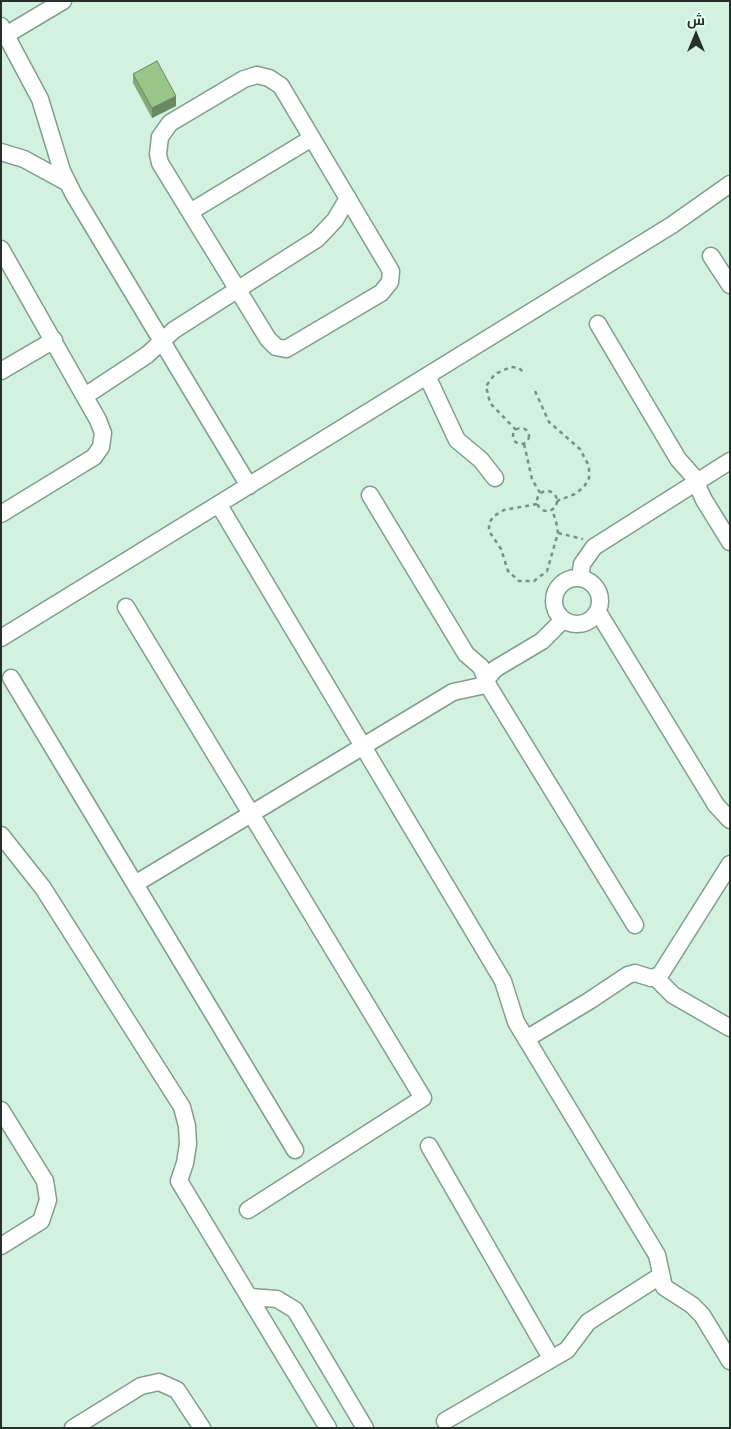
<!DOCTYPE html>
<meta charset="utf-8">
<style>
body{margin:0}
#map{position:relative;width:731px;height:1429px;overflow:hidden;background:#d2f2df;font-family:Helvetica,Cairo,sans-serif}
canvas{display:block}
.frame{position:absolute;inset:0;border:2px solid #243029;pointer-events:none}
.north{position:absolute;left:671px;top:10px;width:50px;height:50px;-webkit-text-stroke:4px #e4feee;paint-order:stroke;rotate:0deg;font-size:14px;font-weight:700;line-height:20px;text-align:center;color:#243029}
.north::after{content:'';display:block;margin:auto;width:18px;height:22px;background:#243029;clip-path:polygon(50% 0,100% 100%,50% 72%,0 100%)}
</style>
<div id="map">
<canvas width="731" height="1429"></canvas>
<div class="frame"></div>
<div class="north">ش</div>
</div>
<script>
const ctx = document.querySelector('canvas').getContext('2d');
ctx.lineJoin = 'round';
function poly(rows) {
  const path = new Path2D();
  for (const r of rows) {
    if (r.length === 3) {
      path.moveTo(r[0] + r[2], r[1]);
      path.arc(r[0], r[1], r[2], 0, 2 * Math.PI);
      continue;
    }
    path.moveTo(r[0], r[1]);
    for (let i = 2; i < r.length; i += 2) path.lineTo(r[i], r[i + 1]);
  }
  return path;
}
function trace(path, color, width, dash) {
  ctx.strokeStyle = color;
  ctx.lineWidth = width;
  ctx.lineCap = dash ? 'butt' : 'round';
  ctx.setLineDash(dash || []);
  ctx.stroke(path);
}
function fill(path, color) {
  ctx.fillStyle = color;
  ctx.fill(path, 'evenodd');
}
const path = poly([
 [535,391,549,422,580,449,589,466,589,478,584,487,575,494,557,501],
 [521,436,8],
 [516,430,490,403,486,386,495,374,511,367,519,368,525,374],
 [524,444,532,479,540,493],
 [547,501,10],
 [537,504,504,510,494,516,489,523,489,531,501,549,508,571,519,581,534,581,547,571,558,533,556,521,552,510],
 [558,533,583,539]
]);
const minor = poly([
 [1,26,40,99,62,171,74,195,249,486],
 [6,35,63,1],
 [257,75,269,78,281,86,391,271,390,282,381,293,286,349,276,347,268,339,190,212,160,163,158,154,160,137,170,123,244,79,257,75],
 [1,152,24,159,68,183],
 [190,212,312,138],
 [1,249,98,420,103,433,101,447,94,457,1,514],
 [711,256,730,285],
 [598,324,678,459,693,476,704,500,730,542],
 [1,371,54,340],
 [427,376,457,440,481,460,495,478],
 [85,396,147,355,174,330,317,239,335,220,348,198],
 [370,495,466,654,481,667,489,687,635,925],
 [219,505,503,981,516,1022,657,1255,664,1287,692,1305,702,1315,730,1361],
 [577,601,23],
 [580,578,582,564,594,547,730,461],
 [126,607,423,1098,248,1210],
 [598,612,716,805,730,820],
 [1,638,672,225,730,184],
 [11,678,295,1150],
 [1,835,43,888,182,1107,187,1126,188,1144,185,1163,179,1181,328,1428],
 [135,884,453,692,481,686,495,669,542,641,563,620],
 [656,978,673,995,730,1028],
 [526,1039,589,1001,628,975,635,973,651,978,660,975,730,864],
 [1,1110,45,1181,48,1200,41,1221,1,1246],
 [429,1146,551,1358],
 [250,1297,277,1299,295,1310,365,1428],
 [445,1421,567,1350,588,1322,660,1276],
 [73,1428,141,1386,159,1382,177,1390,202,1428]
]);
const wall = poly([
 [133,74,176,106,152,118,133,83]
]);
const shadedWall = poly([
 [176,96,176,106,152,118,152,108]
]);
const building = poly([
 [157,61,176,96,152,108,133,74,157,61]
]);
trace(minor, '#809e8c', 19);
trace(path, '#7a9083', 2.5, [4, 4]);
trace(minor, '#fff', 16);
fill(wall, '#84a977');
fill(shadedWall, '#6b8961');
fill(building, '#99c48a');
trace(building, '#6b8961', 1);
</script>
